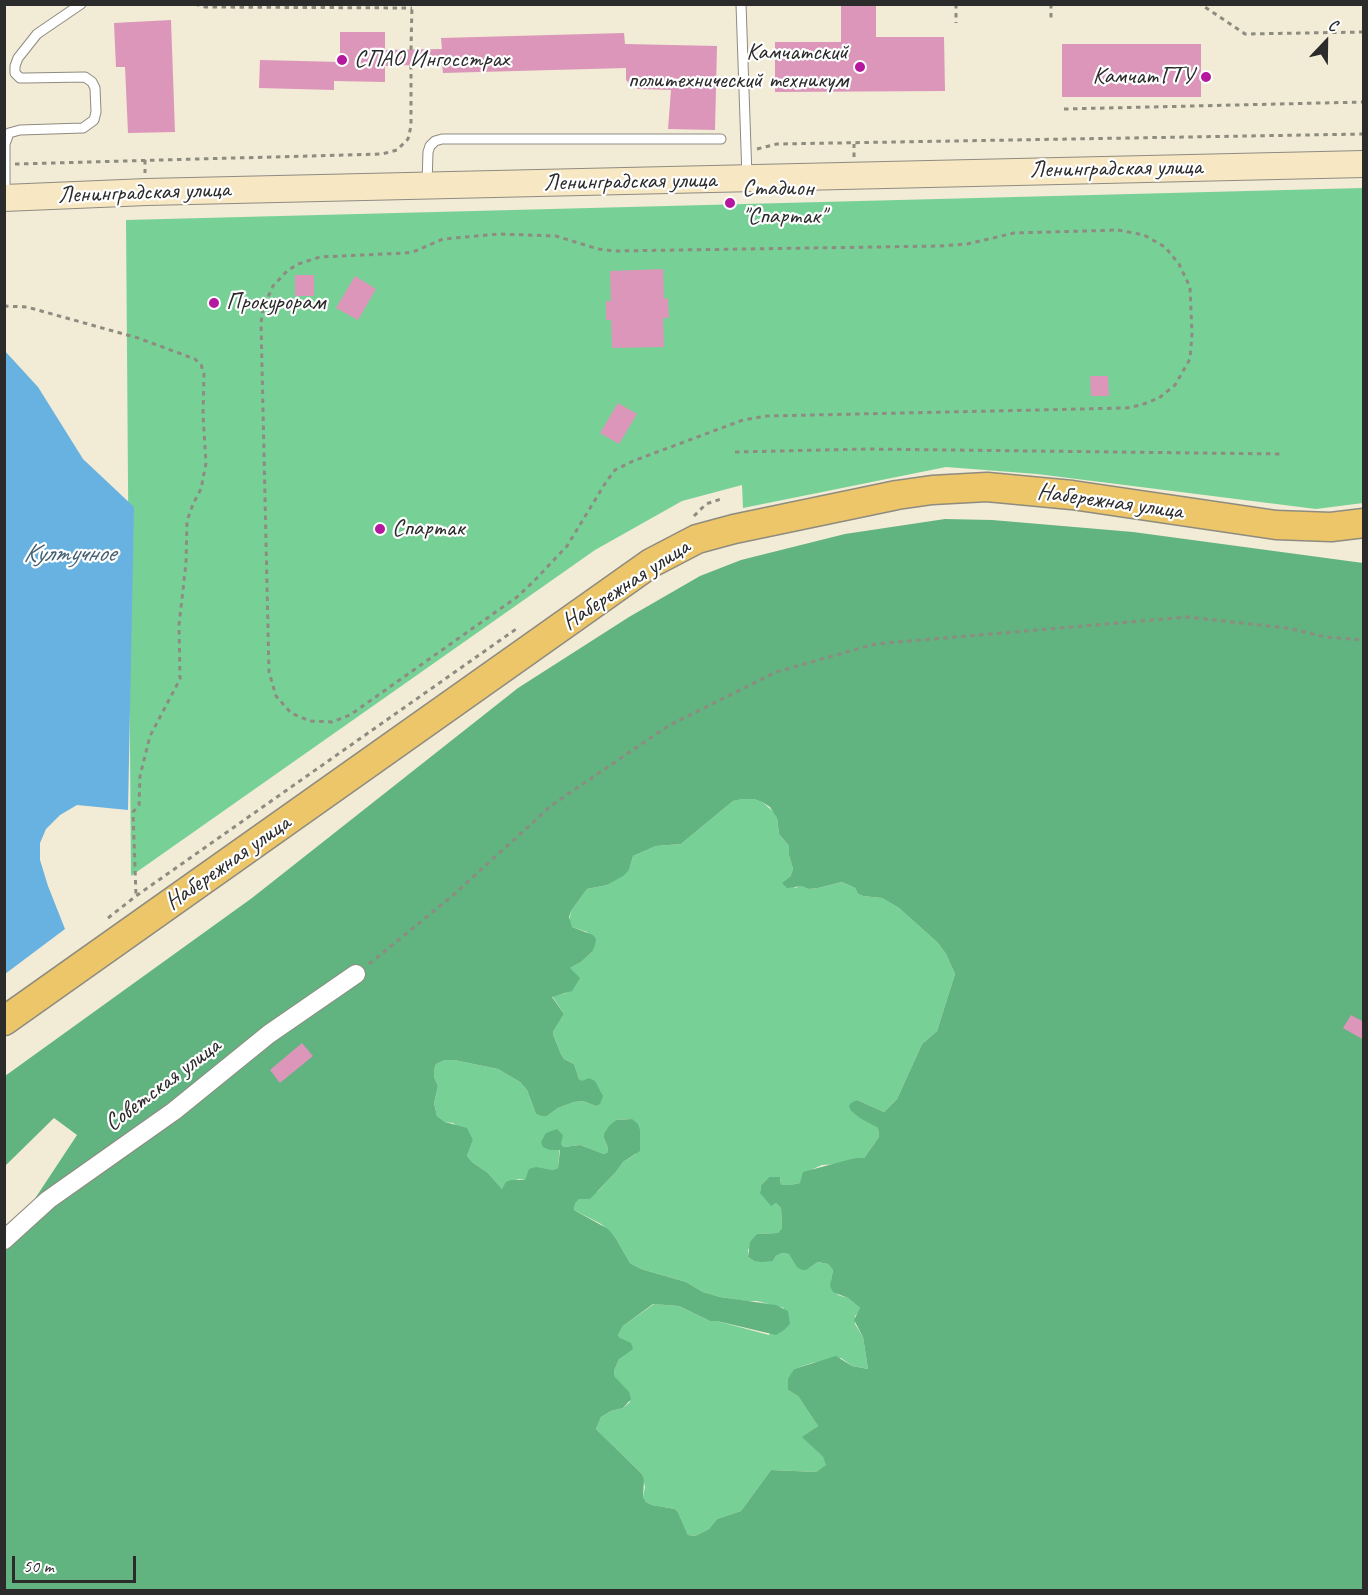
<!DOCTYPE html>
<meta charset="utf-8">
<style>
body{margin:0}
#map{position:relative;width:1368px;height:1595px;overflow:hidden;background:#f2ebd5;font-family:Caveat,sans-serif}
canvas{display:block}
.frame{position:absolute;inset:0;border:6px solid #2b2b2b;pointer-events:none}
.north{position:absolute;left:1296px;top:12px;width:60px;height:60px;-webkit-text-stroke:4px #fff;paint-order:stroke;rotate:22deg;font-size:16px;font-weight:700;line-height:24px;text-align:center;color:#2b2b2b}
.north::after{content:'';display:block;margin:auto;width:21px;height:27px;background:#2b2b2b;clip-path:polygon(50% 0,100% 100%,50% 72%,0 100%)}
.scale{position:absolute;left:12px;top:1556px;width:124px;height:27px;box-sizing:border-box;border:3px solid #2b2b2b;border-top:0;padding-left:8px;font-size:18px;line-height:21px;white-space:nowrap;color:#2b2b2b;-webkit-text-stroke:4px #fff;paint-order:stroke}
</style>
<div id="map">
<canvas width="1368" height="1595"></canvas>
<div class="frame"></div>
<div class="north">С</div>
<div class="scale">50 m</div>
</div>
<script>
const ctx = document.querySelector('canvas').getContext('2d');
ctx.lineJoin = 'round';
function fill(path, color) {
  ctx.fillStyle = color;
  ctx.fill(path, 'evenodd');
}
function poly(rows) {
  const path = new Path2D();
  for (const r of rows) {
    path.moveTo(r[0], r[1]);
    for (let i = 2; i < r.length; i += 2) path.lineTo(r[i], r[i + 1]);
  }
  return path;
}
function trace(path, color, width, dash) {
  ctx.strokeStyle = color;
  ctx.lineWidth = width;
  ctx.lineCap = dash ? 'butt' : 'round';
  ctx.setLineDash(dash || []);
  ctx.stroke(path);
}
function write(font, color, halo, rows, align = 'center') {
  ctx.font = font + ' Caveat,sans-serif';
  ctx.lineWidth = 4.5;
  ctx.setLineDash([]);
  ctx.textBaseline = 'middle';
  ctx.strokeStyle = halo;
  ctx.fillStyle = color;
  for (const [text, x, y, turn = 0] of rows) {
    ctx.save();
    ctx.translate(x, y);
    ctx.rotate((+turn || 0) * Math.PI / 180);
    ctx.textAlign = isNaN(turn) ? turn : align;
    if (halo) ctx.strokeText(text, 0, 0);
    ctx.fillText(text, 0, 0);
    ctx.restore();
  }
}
const green = poly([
 [1363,188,1363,503,1316,509,1037,474,946,467,743,508,742,485,682,501,595,550,131,876,126,220],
 [743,799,754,799,762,802,774,812,777,818,779,834,789,846,789,855,793,869,790,877,795,888,802,885,809,889,818,888,842,882,855,888,858,894,863,896,882,898,899,908,938,943,946,954,955,974,937,1031,922,1044,897,1099,884,1112,857,1100,851,1111,878,1128,879,1137,864,1158,855,1158,839,1164,822,1165,813,1169,800,1183,790,1185,781,1185,780,1177,769,1177,761,1185,760,1192,771,1205,776,1203,781,1208,782,1228,778,1233,757,1234,748,1250,748,1257,754,1261,773,1261,776,1256,782,1253,789,1254,809,1268,818,1262,828,1264,833,1270,831,1281,838,1295,848,1298,860,1308,859,1312,855,1316,855,1324,863,1337,868,1369,852,1366,841,1358,812,1363,794,1369,788,1390,798,1396,818,1426,803,1437,823,1457,827,1465,816,1472,771,1470,741,1511,717,1519,709,1529,695,1536,688,1535,678,1512,675,1509,652,1505,646,1502,643,1497,645,1487,642,1474,596,1429,601,1417,611,1411,623,1408,630,1402,615,1377,614,1371,619,1359,620,1338,618,1335,623,1326,654,1304,679,1306,710,1321,717,1321,769,1335,784,1308,757,1301,746,1301,720,1297,703,1292,686,1282,641,1269,630,1263,615,1237,601,1224,574,1210,575,1204,579,1199,598,1191,615,1173,623,1162,636,1154,632,1119,616,1120,604,1138,608,1148,608,1152,604,1154,580,1145,564,1147,561,1144,561,1131,558,1168,525,1180,518,1179,502,1189,488,1173,472,1162,467,1156,473,1140,453,1123,445,1122,437,1116,434,1103,438,1086,434,1077,434,1070,436,1064,445,1060,454,1060,498,1069,520,1082,527,1090,536,1114,547,1116,558,1108,574,1102,583,1101,596,1106,601,1092,586,1081,582,1082,579,1079,574,1064,564,1059,561,1054,554,1037,553,1032,564,1014,552,996,567,993,570,968,581,962,592,952,587,932,572,927,569,922,571,911,587,889,607,885,629,870,633,856,656,846,681,844,733,801]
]);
const forest = poly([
 [945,519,992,520,1133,532,1363,563,1363,1590,5,1590,5,1244,77,1135,54,1118,5,1166,5,1076,252,898,518,688,629,617,700,576,741,560,845,534],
 [743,799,754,799,762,802,770,807,777,818,779,834,789,846,789,855,793,869,790,877,782,883,787,888,802,886,809,889,818,888,842,882,855,888,858,894,863,896,882,898,899,908,938,943,946,954,955,974,937,1031,922,1044,897,1099,884,1112,857,1100,851,1103,849,1106,851,1111,860,1118,878,1128,879,1137,864,1158,855,1158,803,1172,800,1183,790,1185,781,1185,780,1177,769,1177,761,1185,760,1193,771,1206,776,1203,781,1208,782,1228,778,1233,757,1234,750,1242,748,1257,754,1261,762,1262,773,1261,776,1256,782,1253,789,1254,797,1267,802,1270,806,1270,818,1262,828,1264,833,1270,830,1286,833,1292,848,1298,860,1308,854,1320,863,1337,868,1369,852,1366,836,1356,794,1369,788,1379,788,1390,798,1396,818,1426,802,1437,823,1457,826,1465,816,1472,771,1470,741,1511,717,1519,709,1529,695,1536,688,1535,678,1512,675,1509,652,1505,646,1502,643,1497,644,1480,642,1474,596,1429,601,1417,611,1411,623,1408,631,1399,629,1392,615,1377,614,1371,619,1359,633,1349,631,1343,620,1338,618,1335,623,1326,653,1304,679,1306,710,1321,717,1321,776,1335,784,1330,790,1324,788,1311,776,1305,720,1297,703,1292,686,1282,641,1269,630,1263,615,1237,608,1229,574,1210,575,1204,579,1199,590,1199,615,1173,623,1162,640,1151,640,1130,638,1124,632,1119,616,1120,609,1126,604,1134,604,1138,608,1148,608,1152,604,1154,580,1145,564,1147,561,1144,563,1135,557,1129,546,1133,541,1142,543,1147,550,1150,560,1150,558,1168,552,1170,536,1167,529,1169,525,1180,511,1180,506,1182,502,1189,488,1173,472,1162,467,1156,473,1140,467,1128,445,1122,437,1116,434,1103,438,1086,434,1077,434,1070,436,1064,445,1060,454,1060,498,1069,520,1082,527,1090,536,1114,542,1116,547,1116,558,1108,574,1102,583,1101,596,1106,600,1104,603,1096,595,1081,589,1078,582,1081,579,1079,574,1064,564,1059,561,1054,554,1037,553,1032,564,1014,552,997,572,991,580,978,570,968,581,962,592,952,595,945,596,939,593,935,572,927,569,917,571,911,587,889,607,885,623,876,629,870,633,856,656,846,681,844,733,801]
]);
const water = poly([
 [4,350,38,387,83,459,134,507,128,810,77,805,60,815,46,829,40,843,40,860,48,886,65,929,5,974]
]);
const building = poly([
 [841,4,876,4,876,37,944,37,945,91,775,92,775,42,841,42],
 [171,20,175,132,128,133,125,67,116,67,114,23],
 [340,32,385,32,385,50,442,49,441,38,624,33,625,44,717,46,715,130,668,129,671,90,638,89,631,85,626,80,626,68,443,73,442,64,385,66,385,82,334,81,334,90,259,88,260,60,340,62],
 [1062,44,1201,44,1201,97,1062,97],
 [663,269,664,299,668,298,669,318,663,318,664,347,612,348,611,320,606,320,606,301,611,301,610,271],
 [295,275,314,275,314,296,295,296],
 [355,276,376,289,358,320,336,308],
 [1090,376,1108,376,1109,396,1091,396],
 [618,403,637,414,619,444,600,433],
 [1351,1015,1364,1022,1364,1040,1343,1028],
 [302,1043,313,1056,280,1083,270,1070]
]);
const path = poly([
 [195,4,205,7,412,8],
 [956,4,956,23],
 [1051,4,1051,22],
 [1197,4,1202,5,1245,34,1364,32],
 [411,50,412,4],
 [1064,109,1364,102],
 [757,149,777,144,1364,134],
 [854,157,854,144],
 [145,160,145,173],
 [15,164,382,154,397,150,408,139,411,126,411,65],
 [1118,230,1144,235,1165,247,1179,264,1190,287,1192,334,1190,359,1175,385,1159,398,1141,405,1126,408,767,416,743,420,633,461,615,470,606,482,567,546,534,581,517,597,350,715,332,722,310,721,291,713,276,696,269,672,261,323,263,308,273,286,287,271,298,264,320,257,405,253,413,252,443,239,499,234,556,236,598,249,614,251,940,246,967,244,1014,233,1118,230],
 [4,306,27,307,138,338,195,359,201,365,204,373,203,415,206,463,201,489,193,504,187,521,186,563,179,625,180,679,150,736,140,776,139,805,133,812,136,896],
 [735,452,867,449,1282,454],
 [694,516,706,504,721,499],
 [108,918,136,896,519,627],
 [369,964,451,897,552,805,668,726,776,672,875,644,1187,617,1287,628,1326,637,1364,640]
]);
const service = poly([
 [741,4,747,177],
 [427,184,428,152,430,146,435,141,442,139,721,139],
 [5,195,5,144,9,133,20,130,83,128,94,120,96,112,95,88,92,82,85,77,26,78,20,78,15,73,15,66,18,58,37,34,81,4]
]);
const minor = poly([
 [4,1240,48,1200,174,1111,269,1034,356,974]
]);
const secondary = poly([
 [4,198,147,192,1364,164]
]);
const primary = poly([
 [4,1021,651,563,697,539,734,529,897,495,932,490,987,487,1072,495,1276,525,1331,527,1364,523]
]);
const markers = [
 [342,60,6,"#b5179e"],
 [860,67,6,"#b5179e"],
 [1206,77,6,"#b5179e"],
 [730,203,6,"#b5179e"],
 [214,303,6,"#b5179e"],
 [380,529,6,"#b5179e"]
];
const poiNames = [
 ["Камчатский",848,53,"right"],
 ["политехнический техникум",848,81,"right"],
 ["СПАО Ингосстрах",354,60],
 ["КамчатГТУ",1194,77,"right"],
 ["Стадион",742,189],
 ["\"Спартак\"",742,217],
 ["Прокурорам",226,303],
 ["Спартак",392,529]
];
const streetNames = [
 ["Ленинградская улица",1116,169,-1],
 ["Ленинградская улица",630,182,-1],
 ["Ленинградская улица",144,193,-2],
 ["Набережная улица",1110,502,8],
 ["Набережная улица",626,585,-33],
 ["Набережная улица",228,863,-35],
 ["Советская улица",163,1085,-37]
];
const waterNames = [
 ["Култучное",69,554]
];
fill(green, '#77d197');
fill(forest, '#61b380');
fill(water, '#67b2e0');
fill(building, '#db96b9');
trace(service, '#8e8b80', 11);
trace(minor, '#8e8b80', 20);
trace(secondary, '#8e8b80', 28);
trace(primary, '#8e8b80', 31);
trace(path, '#8e8b80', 3, [4.5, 4.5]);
trace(service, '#fff', 9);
trace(minor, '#fff', 18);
trace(secondary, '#f7e8c3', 26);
trace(primary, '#ecc669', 28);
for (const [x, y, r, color] of markers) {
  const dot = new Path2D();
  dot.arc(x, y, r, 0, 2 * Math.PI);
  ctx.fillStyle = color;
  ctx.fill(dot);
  trace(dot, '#fff', 2);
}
write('24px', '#2b2b2b', '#fff', poiNames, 'left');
write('24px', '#2b2b2b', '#fff', streetNames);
write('italic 26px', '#436173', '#fff', waterNames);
</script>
